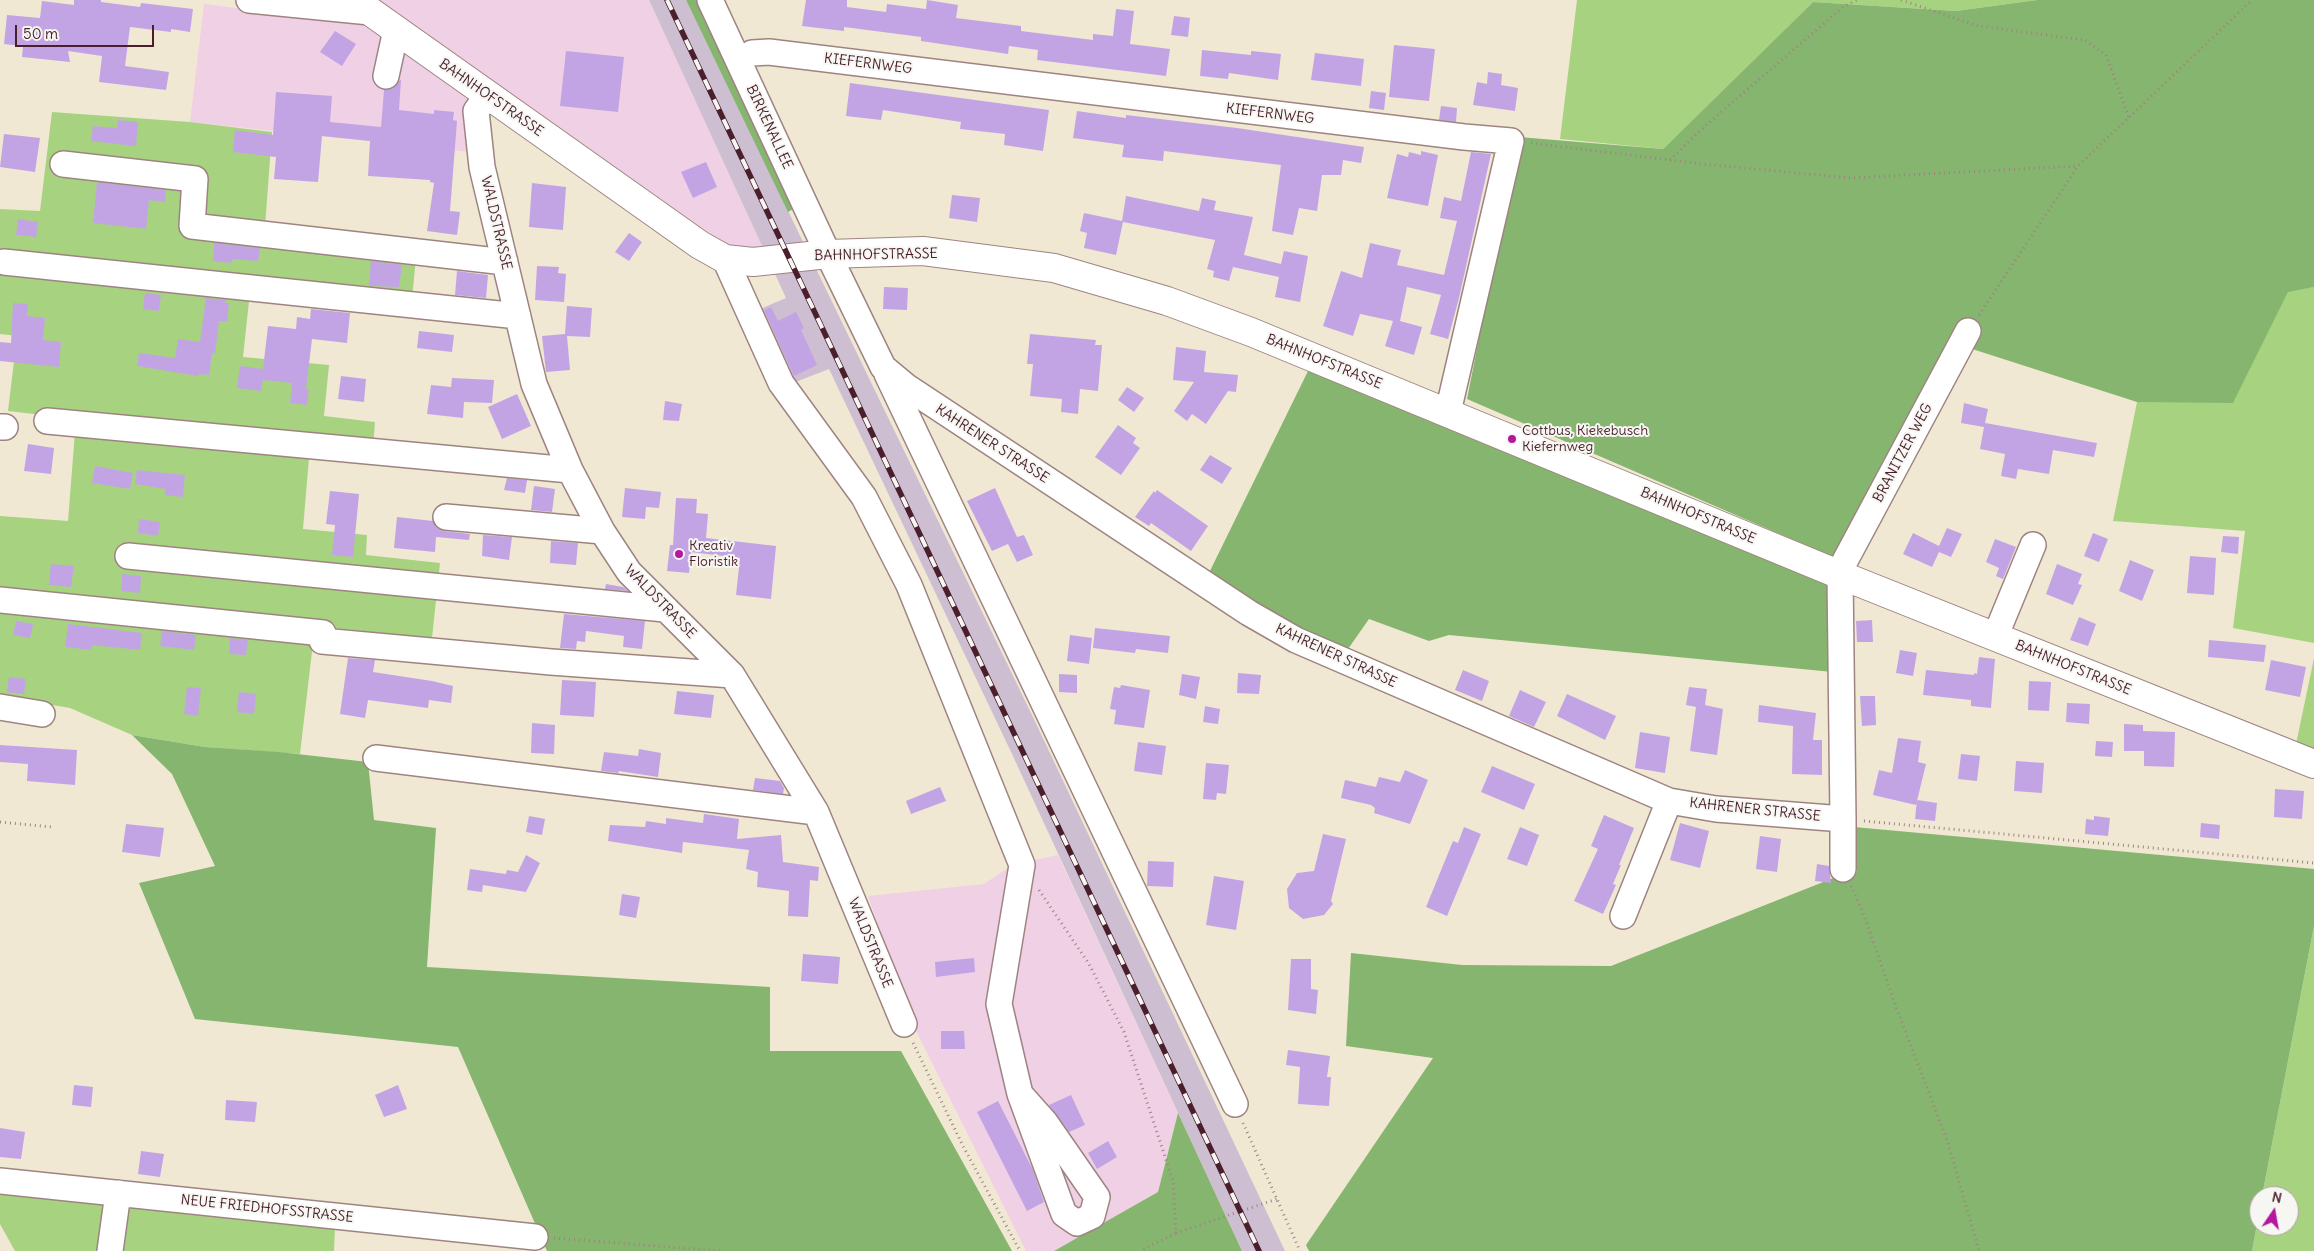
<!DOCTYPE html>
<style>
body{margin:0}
#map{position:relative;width:2314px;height:1251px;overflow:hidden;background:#f1e8d4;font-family:Delius,sans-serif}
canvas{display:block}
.north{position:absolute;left:2249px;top:1186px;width:50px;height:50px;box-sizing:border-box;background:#f6f6f2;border:1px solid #b1a0a2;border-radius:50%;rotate:12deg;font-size:14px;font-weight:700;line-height:20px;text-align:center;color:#4a1f2b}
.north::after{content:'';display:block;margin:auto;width:18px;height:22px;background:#b5179e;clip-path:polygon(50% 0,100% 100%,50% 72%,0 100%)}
.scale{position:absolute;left:15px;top:25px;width:139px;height:22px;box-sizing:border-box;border:2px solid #4a1f2b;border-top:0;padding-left:6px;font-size:15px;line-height:18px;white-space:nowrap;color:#4a1f2b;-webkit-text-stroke:4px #f6f6f2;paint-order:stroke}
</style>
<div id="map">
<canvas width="2314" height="1251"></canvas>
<div class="north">N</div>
<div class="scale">50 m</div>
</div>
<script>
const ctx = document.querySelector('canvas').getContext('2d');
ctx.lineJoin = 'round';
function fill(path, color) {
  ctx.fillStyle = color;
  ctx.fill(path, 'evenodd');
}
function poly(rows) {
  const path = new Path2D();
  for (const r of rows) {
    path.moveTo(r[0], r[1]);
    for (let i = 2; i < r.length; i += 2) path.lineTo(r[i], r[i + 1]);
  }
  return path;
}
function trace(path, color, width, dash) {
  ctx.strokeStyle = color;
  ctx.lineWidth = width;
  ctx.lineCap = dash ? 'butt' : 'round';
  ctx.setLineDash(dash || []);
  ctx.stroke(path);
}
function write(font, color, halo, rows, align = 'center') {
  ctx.font = font + ' Delius,sans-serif';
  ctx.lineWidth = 4;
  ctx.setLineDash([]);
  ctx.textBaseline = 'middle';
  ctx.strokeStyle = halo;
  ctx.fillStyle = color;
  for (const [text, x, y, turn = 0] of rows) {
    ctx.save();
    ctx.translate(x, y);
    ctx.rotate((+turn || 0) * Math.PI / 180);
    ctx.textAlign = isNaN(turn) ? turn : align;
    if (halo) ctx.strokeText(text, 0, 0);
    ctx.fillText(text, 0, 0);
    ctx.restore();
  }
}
const built = poly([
 [379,0,649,0,765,252,728,246],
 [204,4,361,24,468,93,471,152,190,122],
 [1058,855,1178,1113,1158,1192,1054,1251,1026,1251,912,1023,868,896,984,884,1014,864]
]);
const industrial = poly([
 [649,0,686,0,1032,715,1285,1251,1242,1251,1012,754,829,369,788,385,755,311,786,298]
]);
const green = poly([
 [1577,0,2037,0,1956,11,1813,2,1663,149,1560,139],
 [52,112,190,122,272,132,264,241,416,258,412,299,251,283,243,357,329,365,324,416,375,422,372,463,309,458,303,529,367,535,366,555,440,563,432,638,315,626,300,754,205,747,132,735,70,708,0,696,0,516,68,521,76,419,8,411,17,336,0,334,0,209,40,211],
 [2314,287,2314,643,2233,628,2245,531,2113,521,2137,402,2233,402,2288,291],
 [2314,658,2314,752,2296,744],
 [2314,926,2314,1251,2252,1251,2259,1213,2259,1226,2289,1226,2289,1196,2262,1196],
 [0,1185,335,1227,334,1251,15,1251,0,1224]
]);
const forest = poly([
 [686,0,705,0,797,207,788,212],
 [2037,0,2314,0,2314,287,2288,292,2233,403,2137,402,1966,347,1840,560,1467,399,1519,137,1663,149,1813,2,1956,11],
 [1309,369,1361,393,1833,579,1833,672,1449,635,1429,641,1369,619,1348,649,1289,622,1207,577],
 [132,735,205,747,279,752,368,762,374,820,436,828,427,967,770,987,770,1051,901,1051,1012,1251,547,1251,458,1047,195,1019,139,883,215,866,172,774],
 [1854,827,2314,869,2314,926,2262,1196,2259,1196,2259,1213,2252,1251,1309,1251,1306,1245,1433,1058,1346,1046,1351,953,1462,965,1611,966,1836,877,1857,872],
 [1178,1113,1242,1251,1054,1251,1158,1192]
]);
const building = poly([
 [74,0,101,0,101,2,140,7,141,3,193,9,190,32,171,29,171,32,130,27,125,66,169,72,166,90,99,82,102,56,68,51,70,62,22,57,23,46,4,44,7,15,40,18,42,1,74,5],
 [806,0,847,0,847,7,886,12,887,4,926,9,927,0,958,5,956,18,1021,26,1021,31,1093,40,1093,34,1113,36,1116,9,1134,11,1130,44,1170,49,1166,76,1037,60,1038,50,1009,46,1008,54,921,41,921,37,844,27,844,31,802,26],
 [1174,16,1190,18,1188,37,1171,35],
 [335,31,356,44,342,66,320,52],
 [1394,45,1435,49,1429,101,1389,97],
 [1202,50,1251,55,1251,51,1281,54,1278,80,1229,73,1228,79,1200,76],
 [566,51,624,57,618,112,560,106],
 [1315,53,1364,59,1361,86,1311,80],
 [1488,72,1502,74,1501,85,1518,88,1515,111,1473,105,1477,82,1487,84],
 [400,80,401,80,399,110,434,114,434,110,454,112,453,120,457,121,450,211,460,212,457,235,427,231,434,183,430,182,430,180,368,176,370,141,322,136,318,182,274,179,276,157,233,152,235,130,273,135,276,92,332,96,330,122,381,127,384,90,391,89],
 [850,83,1049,110,1043,151,1004,145,1005,134,960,129,961,122,883,110,881,120,846,116],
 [1371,91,1386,93,1384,110,1369,108],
 [1441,106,1457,108,1456,122,1439,120],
 [1077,111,1126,118,1126,115,1237,128,1364,147,1361,163,1343,160,1341,175,1322,175,1317,211,1299,208,1293,235,1272,231,1281,165,1164,151,1163,161,1122,157,1124,145,1073,138],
 [118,120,138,122,136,146,91,141,93,126,117,128],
 [4,134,40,138,35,172,0,167],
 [1421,151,1438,155,1428,206,1387,198,1397,154,1408,157,1409,152,1421,155],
 [1471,152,1491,154,1459,298,1448,339,1430,334,1441,295,1407,287,1400,321,1422,327,1414,355,1385,346,1393,321,1360,314,1353,336,1323,326,1341,271,1362,278,1370,243,1401,250,1397,265,1444,275,1457,221,1440,218,1444,197,1461,201],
 [706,162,717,187,693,198,681,172],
 [97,182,166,190,165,202,149,200,146,229,93,223],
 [532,183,566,187,563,230,529,227],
 [952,195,980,198,977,222,949,218],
 [1126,196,1199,211,1202,198,1216,201,1214,210,1253,217,1244,255,1281,264,1284,251,1308,256,1300,302,1275,297,1279,277,1233,267,1229,281,1213,277,1214,271,1207,269,1215,240,1123,222,1116,255,1084,248,1087,233,1080,231,1084,213,1122,221],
 [18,219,38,222,36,237,16,235],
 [629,233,642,242,629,261,615,252],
 [214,243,260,248,258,261,232,259,232,263,213,261],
 [371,261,402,265,399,287,369,286],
 [537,266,559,267,558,273,566,274,564,302,535,300],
 [457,271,488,275,486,298,455,295],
 [884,287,908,288,907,310,883,309],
 [145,293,161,295,159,311,143,309],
 [206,298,226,300,226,303,229,303,227,321,219,321,215,354,212,353,209,375,199,374,198,376,137,366,139,353,175,358,178,339,200,342],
 [13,303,28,304,27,316,45,318,43,340,61,342,59,367,0,361,0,342,11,343],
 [567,306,592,308,590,337,567,336,570,370,546,372,542,336,565,334],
 [771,307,778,321,796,312,804,328,801,330,817,365,794,376,764,310],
 [311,309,350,313,347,343,312,339,306,389,309,389,307,405,290,403,292,383,263,380,261,391,237,388,240,366,263,369,268,326,296,329,297,317,310,319],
 [419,331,454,335,452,352,417,348],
 [1030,334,1096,340,1095,345,1102,345,1098,391,1080,389,1078,414,1061,412,1062,399,1030,396,1033,364,1027,364],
 [1176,347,1206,351,1204,372,1238,375,1236,392,1228,391,1206,424,1192,414,1187,421,1174,411,1194,382,1173,380],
 [341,376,366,379,364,402,338,399],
 [452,378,494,380,492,403,464,402,463,418,427,414,431,385,451,387],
 [1127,387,1144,398,1134,412,1118,400],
 [517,394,531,426,502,439,488,407],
 [665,401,682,404,679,421,663,420],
 [1964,403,1988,409,1985,423,2097,443,2094,457,2053,450,2049,474,2018,469,2016,479,2001,476,2005,454,1980,449,1984,427,1961,423],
 [1118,425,1136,438,1133,443,1140,448,1121,475,1095,457],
 [28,444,54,448,51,474,24,471],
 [1210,455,1232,468,1222,484,1200,470],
 [95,466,133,473,130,489,92,483],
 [137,470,185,475,183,497,165,495,165,489,135,484],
 [507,478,527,480,525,493,504,490],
 [534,486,555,489,552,512,531,510],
 [625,488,661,492,659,508,646,507,645,519,622,517],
 [995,488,1017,537,1024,535,1033,555,1017,562,1008,544,992,551,967,501],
 [1157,490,1208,526,1191,551,1151,523,1149,526,1135,517,1154,491,1155,493],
 [330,491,359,494,353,557,332,555,335,525,326,524],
 [676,498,697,499,696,513,708,514,706,538,776,546,771,599,736,595,740,558,691,552,689,573,667,571,670,545,673,545],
 [397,517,433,521,437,528,444,531,470,534,469,540,436,537,435,552,394,548],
 [139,519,160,522,158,536,138,533],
 [1947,528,1962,534,1951,557,1939,552,1932,567,1903,554,1913,533,1939,546],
 [2093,533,2108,539,2099,562,2084,556],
 [483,535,512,537,509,560,482,556],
 [2223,536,2239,537,2238,554,2221,552],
 [1995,539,2016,547,2003,579,1996,576,1999,568,1986,562],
 [551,541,578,543,576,565,550,563],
 [2190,556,2216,558,2214,595,2187,593],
 [2130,560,2154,570,2142,601,2119,591],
 [51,564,74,566,71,587,49,585],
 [2057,564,2082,574,2078,584,2082,585,2073,605,2046,594],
 [122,574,141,576,140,593,121,591],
 [606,584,623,587,628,591,605,589],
 [564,614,645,621,642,649,623,647,624,636,586,631,585,642,577,641,576,649,560,648],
 [2079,617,2096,624,2088,646,2070,640],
 [1872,620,1873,642,1857,642,1856,621],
 [16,621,33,624,30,638,13,635],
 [68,624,142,633,140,650,92,645,91,650,65,647],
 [1095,628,1170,636,1168,653,1136,649,1135,653,1093,648],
 [162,631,196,635,194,650,160,646],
 [1070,635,1092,638,1089,664,1067,661],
 [230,638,248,640,246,655,229,654],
 [2209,640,2266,645,2264,662,2208,657],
 [1900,650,1917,653,1913,676,1896,673],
 [1979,657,1995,659,1991,708,1971,706,1971,700,1923,695,1926,670,1974,675,1974,673,1977,674],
 [348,658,375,660,373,672,432,681,453,686,451,703,429,700,428,708,368,700,365,718,340,714],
 [2271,660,2306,667,2300,697,2265,690],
 [1463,670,1489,681,1482,701,1455,690],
 [1238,673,1261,675,1259,694,1237,693],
 [1059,674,1077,675,1077,693,1059,692],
 [1182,674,1200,677,1196,699,1179,695],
 [9,677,26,679,24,694,7,692],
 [562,680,596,682,594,717,560,715],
 [2029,681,2051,682,2049,711,2028,710],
 [1121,685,1150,690,1144,728,1114,724,1116,710,1110,709,1114,687,1120,688],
 [187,687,201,688,198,716,184,714],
 [1689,687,1707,689,1705,705,1723,709,1717,755,1690,751,1696,707,1686,705],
 [1520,690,1546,702,1534,727,1509,716],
 [677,691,714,695,711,718,674,714],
 [239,692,256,694,254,714,237,712],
 [1567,694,1616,716,1605,740,1557,716],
 [1860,696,1875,696,1876,725,1862,726],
 [2067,703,2090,704,2089,724,2066,722],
 [1759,705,1816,713,1813,740,1822,740,1822,775,1792,774,1793,726,1758,722],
 [1205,706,1220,709,1218,724,1203,722],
 [532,723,555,725,554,754,531,753],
 [2124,724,2143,725,2143,731,2175,732,2174,767,2144,766,2144,751,2124,751],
 [1640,732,1670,737,1665,773,1635,768],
 [1898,738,1921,741,1918,762,1926,764,1916,805,1873,795,1879,770,1892,773],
 [2096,741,2113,742,2112,757,2095,756],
 [1138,742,1166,746,1162,775,1134,771],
 [0,745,77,750,75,785,27,781,28,764,0,762],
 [639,749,661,753,658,777,619,771,618,773,601,771,604,752,638,756],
 [1961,754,1980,756,1977,781,1958,779],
 [2016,761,2044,763,2042,793,2014,791],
 [1206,763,1229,765,1226,794,1217,793,1216,800,1203,799],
 [1492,766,1535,784,1524,810,1481,792],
 [1405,770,1428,780,1410,824,1374,813,1375,808,1371,805,1341,798,1345,780,1376,787,1379,777,1400,782],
 [755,778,780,781,784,788,783,794,753,790],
 [940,787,946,801,911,814,906,801],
 [2275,789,2304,791,2302,819,2274,817],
 [1917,800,1937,803,1935,821,1915,819],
 [704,814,739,819,737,839,781,835,783,862,819,867,818,881,810,880,808,917,788,916,789,891,757,887,758,872,746,869,749,850,683,842,682,853,608,841,610,825,645,827,646,821,666,824,666,818,703,823],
 [1604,815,1634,828,1619,865,1621,865,1613,884,1616,885,1603,914,1574,901,1598,849,1591,846],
 [529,816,545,819,542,835,526,832],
 [2094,816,2110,818,2108,836,2085,834,2086,819,2094,820],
 [1680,823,1709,831,1700,868,1670,860],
 [2201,823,2220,825,2219,839,2200,837],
 [126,824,164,828,160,857,122,852],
 [1464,827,1481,834,1447,916,1426,907,1453,841,1458,843],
 [1520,827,1539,835,1527,866,1507,859],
 [1323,834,1346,839,1331,901,1333,904,1324,915,1303,919,1289,908,1287,889,1297,873,1314,871],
 [1760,836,1781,839,1777,872,1756,869],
 [526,855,540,863,526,892,483,885,482,892,467,890,470,869,506,874,507,870,518,872],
 [1148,861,1174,862,1173,887,1147,886],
 [1817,864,1829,866,1831,883,1815,881],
 [1214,876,1244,881,1236,930,1206,925],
 [622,894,640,897,636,918,619,915],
 [803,954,840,957,838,984,801,981],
 [974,958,975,972,936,977,935,962],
 [1291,959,1311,959,1311,989,1318,990,1316,1014,1288,1010],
 [941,1031,964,1031,965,1049,941,1049],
 [1288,1050,1330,1056,1327,1077,1331,1077,1329,1106,1298,1104,1300,1067,1286,1065],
 [74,1085,93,1087,91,1107,72,1105],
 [398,1085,407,1109,384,1117,375,1095],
 [1071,1095,1085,1125,1069,1132,1049,1105],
 [226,1100,257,1102,255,1122,225,1120],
 [998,1101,1033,1170,1044,1202,1027,1211,977,1112],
 [0,1128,25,1132,21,1159,0,1157],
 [1108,1141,1117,1157,1097,1169,1088,1153],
 [141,1151,164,1154,160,1177,138,1174]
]);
const path = poly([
 [1901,0,1978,26,2085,40,2106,55,2129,118],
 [1531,143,1703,164,1850,178,2078,166],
 [1670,160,1704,127,1843,7,1857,0],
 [1979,315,2078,166,2252,0],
 [1864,821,2314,863],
 [0,822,52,827],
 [1851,886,1862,910,1896,1007,1947,1140,1979,1251],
 [1039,890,1089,964,1124,1032,1173,1181,1176,1233,1140,1251],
 [913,1043,963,1146,1020,1251],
 [1243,1123,1300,1251],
 [1176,1233,1277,1199],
 [554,1238,721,1251]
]);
const minor = poly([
 [249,0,370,12],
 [710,0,828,254,883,367,907,387,1249,613,1296,640,1669,801,1716,809,1843,819,1840,575],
 [752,53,769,52,1464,137,1511,141,1448,412],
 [386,76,396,30],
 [487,96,476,111,482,167,534,384,570,470,602,531,629,572,732,675,816,812,904,1024],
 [63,164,195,179,192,226,505,262],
 [725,259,781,383,864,497,909,585,1022,865,999,1004,1020,1094,1064,1214,1077,1223,1092,1216,1097,1197,1045,1122,1020,1094],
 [4,262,518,316],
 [887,374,1235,1104],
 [47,421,570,470],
 [0,427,5,427],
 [446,517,602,531],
 [128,556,665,609],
 [1838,574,1968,331],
 [0,600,323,633,322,641,551,662,732,675],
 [1995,637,2033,545],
 [0,707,42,714],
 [376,758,816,812],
 [1843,869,1843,819],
 [1623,916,1669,801],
 [0,1181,535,1237],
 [110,1251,118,1193]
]);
const major = poly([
 [354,0,700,245,725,259,753,262,828,254,923,251,1054,268,1167,301,1251,332,1838,574,2314,764]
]);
const rail = poly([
 [667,0,1259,1251]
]);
const markers = [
 [1512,439,5,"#b5179e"],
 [679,554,5,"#b5179e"]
];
const streetNames = [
 ["KIEFERNWEG",868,64,7],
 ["BAHNHOFSTRASSE",491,98,35],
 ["KIEFERNWEG",1270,114,7],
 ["BIRKENALLEE",769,127,65],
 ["WALDSTRASSE",496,223,77],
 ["BAHNHOFSTRASSE",876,255,-1],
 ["BAHNHOFSTRASSE",1324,362,22],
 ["KAHRENER STRASSE",992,444,33],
 ["BRANITZER WEG",1903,453,-62],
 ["BAHNHOFSTRASSE",1698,516,23],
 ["WALDSTRASSE",660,602,46],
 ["KAHRENER STRASSE",1336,656,25],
 ["BAHNHOFSTRASSE",2073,668,22],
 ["KAHRENER STRASSE",1755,810,6],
 ["WALDSTRASSE",870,943,68],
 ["NEUE FRIEDHOFSSTRASSE",267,1209,6]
];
const poiNames = [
 ["Cottbus, Kiekebusch",1522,431],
 ["Kiefernweg",1522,447],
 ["Kreativ",689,546],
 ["Floristik",689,562]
];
fill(built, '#f0d0e4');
fill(industrial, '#cebed1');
fill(green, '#a7d380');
fill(forest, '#85b56e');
fill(building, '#c2a4e5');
trace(minor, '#9e8480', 28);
trace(major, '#9e8480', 30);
trace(path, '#9e8480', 3, [1, 4]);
trace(minor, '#fff', 25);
trace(major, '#fff', 28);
trace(rail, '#4a1f2b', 5.5);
trace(rail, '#f6f6f2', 4, [11]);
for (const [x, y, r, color] of markers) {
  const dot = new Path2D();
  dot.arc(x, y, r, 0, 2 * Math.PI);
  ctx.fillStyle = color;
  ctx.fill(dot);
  trace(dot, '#f6f6f2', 2);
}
write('14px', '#4a1f2b', '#f6f6f2', streetNames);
write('14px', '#4a1f2b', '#f6f6f2', poiNames, 'left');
</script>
